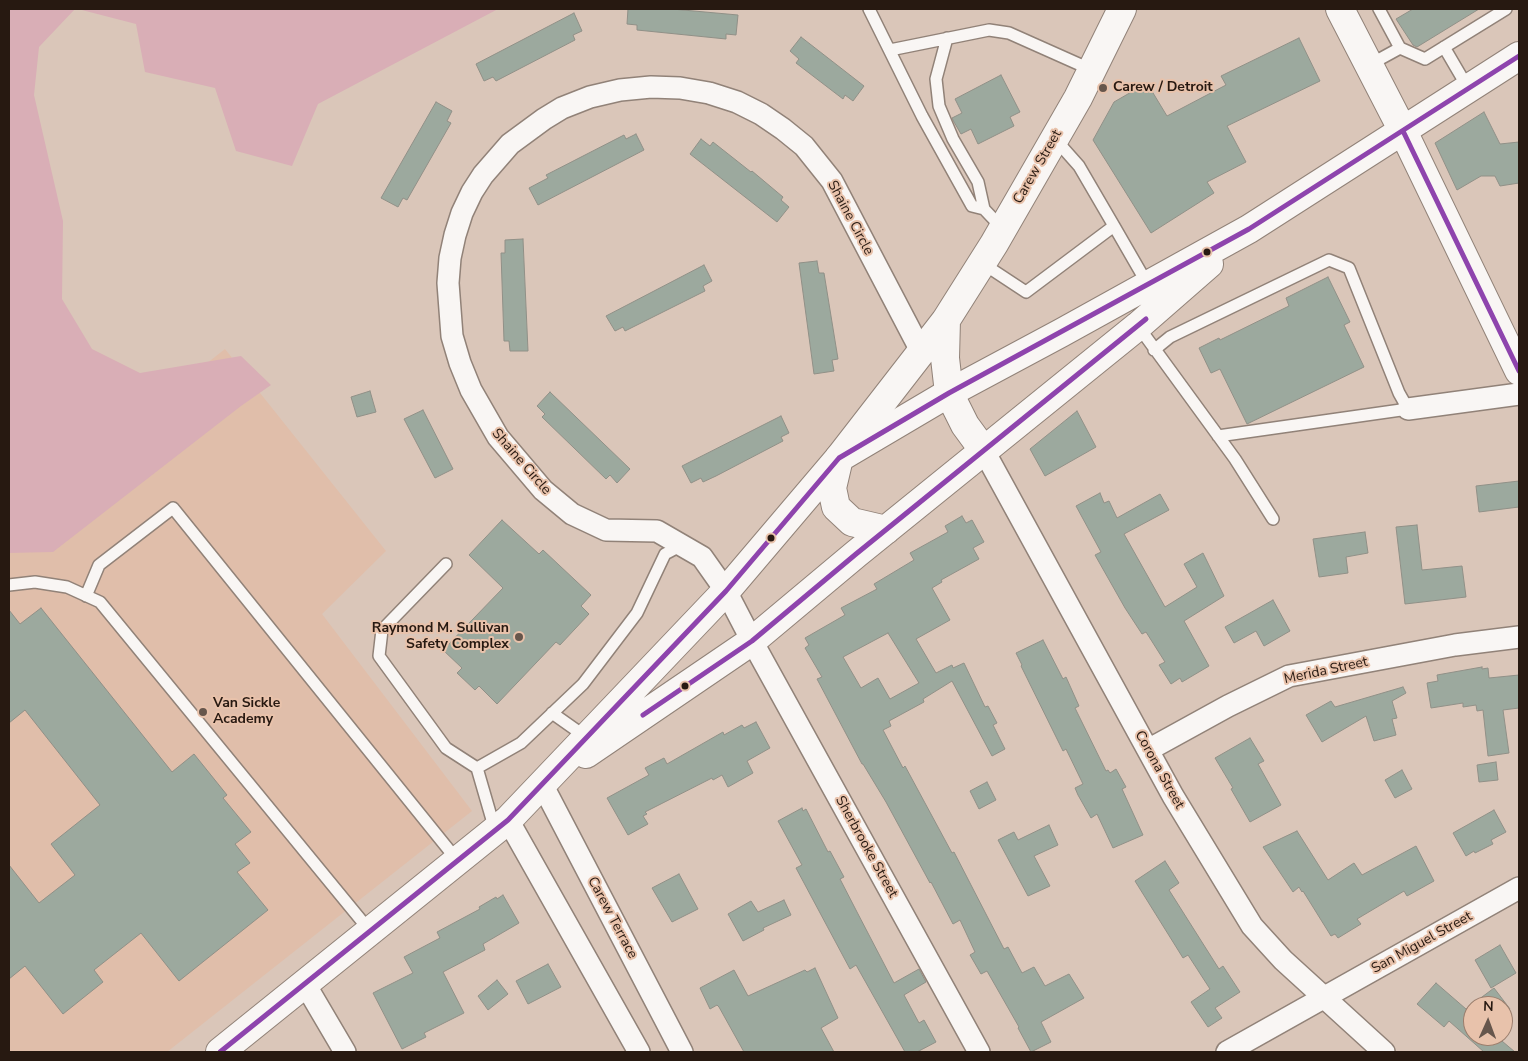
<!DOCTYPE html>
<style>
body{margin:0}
#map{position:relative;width:1528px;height:1061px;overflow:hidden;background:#dac6b9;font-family:"Nunito Sans",sans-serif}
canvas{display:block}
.frame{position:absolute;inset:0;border:10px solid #271911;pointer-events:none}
.north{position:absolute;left:1463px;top:996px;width:50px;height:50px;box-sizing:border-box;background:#e8c2ab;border:1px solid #9b7e6d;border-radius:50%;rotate:2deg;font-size:14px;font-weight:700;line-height:20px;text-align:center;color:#271911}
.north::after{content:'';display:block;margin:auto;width:18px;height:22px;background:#66564c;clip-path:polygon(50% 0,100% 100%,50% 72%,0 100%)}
</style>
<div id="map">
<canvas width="1528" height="1061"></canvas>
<div class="frame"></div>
<div class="north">N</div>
</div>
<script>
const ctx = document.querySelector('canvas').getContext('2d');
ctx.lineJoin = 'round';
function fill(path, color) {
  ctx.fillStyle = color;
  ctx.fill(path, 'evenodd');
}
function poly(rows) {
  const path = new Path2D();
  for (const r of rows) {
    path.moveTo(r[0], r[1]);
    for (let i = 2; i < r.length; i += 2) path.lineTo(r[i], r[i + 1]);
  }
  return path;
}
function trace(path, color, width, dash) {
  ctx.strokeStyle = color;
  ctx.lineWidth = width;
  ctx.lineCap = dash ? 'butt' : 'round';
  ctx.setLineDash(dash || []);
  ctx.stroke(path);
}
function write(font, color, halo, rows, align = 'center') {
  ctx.font = font + ' "Nunito Sans",sans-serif';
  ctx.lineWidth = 4;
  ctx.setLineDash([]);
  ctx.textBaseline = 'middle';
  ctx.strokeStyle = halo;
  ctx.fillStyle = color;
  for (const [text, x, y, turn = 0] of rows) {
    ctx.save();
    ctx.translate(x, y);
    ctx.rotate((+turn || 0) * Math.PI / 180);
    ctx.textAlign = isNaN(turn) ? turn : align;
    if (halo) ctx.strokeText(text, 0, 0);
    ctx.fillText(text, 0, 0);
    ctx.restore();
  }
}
const built = poly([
 [225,349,386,551,322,614,472,811,167,1052,9,1052,9,519]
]);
const green = poly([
 [9,9,75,9,39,47,34,95,63,221,62,299,92,349,140,373,241,356,271,385,241,406,53,552,9,553],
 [78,9,498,9,318,104,292,166,236,151,215,88,145,72,136,24]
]);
const building = poly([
 [628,9,672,9,738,15,736,35,726,34,726,39,637,30,637,25,627,24,628,9],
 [1413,9,1479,9,1417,47,1413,45,1396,19,1413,9],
 [574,13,582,31,573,35,575,40,496,81,493,77,484,81,476,64,574,13],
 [801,37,864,86,853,101,845,95,843,99,796,63,799,59,790,51,801,37],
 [1299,38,1320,81,1227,126,1246,162,1207,182,1214,193,1151,233,1093,140,1114,102,1147,83,1167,116,1226,85,1221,76,1299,38],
 [1001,75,1020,112,1010,117,1014,126,978,144,971,129,961,134,954,122,952,118,962,113,955,99,1001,75],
 [436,102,452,111,447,121,451,123,407,200,403,198,398,207,381,198,436,102],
 [1484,112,1500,144,1519,142,1519,183,1500,186,1495,176,1481,176,1457,190,1435,143,1484,112],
 [636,134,644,150,538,205,529,188,548,178,546,175,624,135,626,139,636,134],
 [701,139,710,146,713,142,751,172,752,171,783,197,781,200,789,207,777,222,690,154,701,139],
 [523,239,528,351,510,351,509,341,504,341,501,253,505,253,505,240,523,239],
 [817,261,819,273,824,273,838,359,832,360,834,371,814,374,799,263,817,261],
 [704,265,712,281,703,286,705,291,625,331,623,327,615,331,606,316,704,265],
 [1328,277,1350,322,1344,325,1364,367,1247,424,1220,369,1211,373,1199,348,1219,338,1220,340,1289,306,1286,298,1328,277],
 [370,391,376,412,357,417,351,397,370,391],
 [550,392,630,469,617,483,610,475,606,479,542,417,545,414,537,406,550,392],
 [423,410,453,469,435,478,404,419,423,410],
 [1077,411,1096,447,1045,476,1030,449,1077,411],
 [781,416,789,433,781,437,783,441,716,476,703,482,701,478,691,483,682,466,781,416],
 [1519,481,1519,507,1479,512,1476,486,1519,481],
 [1100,493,1104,503,1109,501,1117,518,1160,494,1169,510,1124,534,1165,607,1197,587,1184,564,1203,553,1224,596,1184,621,1209,666,1182,682,1180,678,1171,684,1159,665,1165,662,1146,632,1142,634,1125,608,1095,555,1101,552,1076,506,1100,493],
 [962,516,966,523,972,520,984,542,973,548,979,559,941,580,942,582,932,588,950,620,916,639,936,673,952,665,953,668,964,663,985,707,988,706,997,723,993,725,1005,749,992,756,952,681,923,699,924,702,889,721,891,726,883,730,903,768,905,766,952,853,954,852,1004,949,1008,947,1022,973,1034,967,1045,986,1069,974,1084,998,1041,1022,1051,1042,1031,1052,1018,1028,1019,1027,987,971,981,974,970,955,975,952,960,920,953,924,931,882,930,883,886,802,863,764,862,764,817,679,822,677,805,648,809,645,805,638,845,615,841,608,877,589,874,584,914,560,910,553,948,532,945,526,962,516],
 [888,633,919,683,890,699,878,678,861,688,843,657,888,633],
 [502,520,539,554,543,550,591,595,581,606,589,614,560,645,556,642,497,704,479,686,475,690,457,673,462,668,443,650,503,588,469,555,502,520],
 [1417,525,1422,570,1462,566,1466,597,1405,604,1396,527,1417,525],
 [1365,532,1368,553,1346,557,1348,573,1319,577,1313,539,1365,532],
 [1273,600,1290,631,1264,646,1256,631,1234,643,1225,627,1273,600],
 [41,608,172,772,194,754,227,795,223,798,251,832,235,844,250,863,237,872,268,910,179,981,141,933,94,970,103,982,63,1014,25,966,9,979,9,865,39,903,75,875,51,844,100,805,25,710,9,723,9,610,20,624,41,608],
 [1043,640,1063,679,1066,677,1079,706,1075,708,1106,771,1108,770,1110,773,1116,769,1126,787,1122,789,1143,835,1113,848,1097,814,1091,818,1078,795,1075,788,1083,784,1066,749,1063,751,1021,666,1022,665,1016,653,1043,640],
 [1482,667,1482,669,1488,668,1489,678,1519,675,1519,708,1503,710,1509,753,1488,756,1483,710,1477,711,1476,705,1463,707,1463,703,1431,708,1427,683,1438,681,1437,675,1482,667],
 [1403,687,1406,693,1392,701,1397,718,1392,719,1396,735,1374,741,1366,716,1322,742,1306,715,1331,701,1335,707,1403,687],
 [756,722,770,748,747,761,753,773,728,787,722,775,713,780,712,778,645,812,647,814,643,816,648,824,628,835,607,798,649,775,645,768,664,758,667,764,723,732,724,735,742,725,744,728,756,722],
 [1250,738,1264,761,1258,764,1281,805,1250,822,1231,789,1233,788,1215,758,1250,738],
 [1496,762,1498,780,1479,782,1477,765,1496,762],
 [1402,770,1412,789,1395,798,1385,780,1402,770],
 [987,782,996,800,979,809,970,791,987,782],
 [802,808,803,811,806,809,828,852,830,851,844,877,840,879,857,912,894,983,919,969,926,982,904,995,919,1023,924,1020,936,1042,917,1052,905,1052,856,965,850,969,796,868,802,865,778,821,802,808],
 [1494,810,1506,832,1491,840,1493,844,1475,853,1474,851,1466,856,1453,833,1494,810],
 [1049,825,1058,845,1034,856,1050,886,1028,896,998,840,1014,832,1018,840,1049,825],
 [1297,831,1328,880,1354,863,1362,875,1416,846,1434,881,1407,896,1404,891,1357,919,1361,924,1338,938,1335,934,1331,936,1303,891,1302,892,1299,887,1293,892,1263,847,1297,831],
 [1165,861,1179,883,1169,890,1219,969,1223,966,1240,992,1215,1008,1222,1018,1208,1027,1191,1002,1210,989,1188,955,1183,958,1135,881,1165,861],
 [679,874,698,909,672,922,652,888,679,874],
 [503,895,519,923,483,944,485,950,443,972,464,1013,424,1033,426,1037,402,1049,373,993,413,973,404,957,440,938,437,932,480,909,479,907,496,897,497,899,503,895],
 [784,900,791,915,763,928,764,930,743,941,728,914,751,901,758,912,784,900],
 [1500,945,1516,973,1491,988,1475,960,1500,945],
 [548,964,561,987,528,1004,516,981,548,964],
 [815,968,838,1018,821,1028,834,1052,744,1052,719,1007,717,1005,710,1009,700,988,734,970,748,996,805,970,807,972,815,968],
 [497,980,508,994,488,1010,478,996,497,980],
 [1436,983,1466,1009,1494,988,1510,1009,1503,1014,1503,1006,1473,1006,1473,1036,1496,1036,1515,1052,1484,1052,1449,1021,1444,1027,1417,1004,1436,983]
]);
const lane = poly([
 [869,9,922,116,972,206,984,209,1003,229],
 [1379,9,1400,48],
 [947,38,936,79,939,106,953,139,978,182,984,209],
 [1444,47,1468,88],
 [890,50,989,30,1009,33,1092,70],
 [1369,65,1400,48,1425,59,1506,9],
 [1055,139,1079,166,1114,226],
 [982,263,1026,292,1114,226,1148,285],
 [1138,326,1235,459,1273,519],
 [1154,350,1170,337,1329,260,1349,268,1399,393,1408,409,1218,436],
 [446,564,382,630,379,656,446,748,477,768,521,743,583,684,637,613,665,554,682,545],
 [9,585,35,582,67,587,100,602,370,931],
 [86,596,99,565,173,508,457,860],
 [552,713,586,737],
 [477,768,495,830]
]);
const street = poly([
 [921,351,832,181,804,146,783,129,761,114,737,102,709,93,680,88,651,87,620,90,590,97,562,108,544,119,510,144,483,175,472,192,462,213,455,235,450,258,448,283,452,336,460,363,471,390,498,437,543,490,572,514,606,530,657,531,702,557,726,591,752,641,979,1052],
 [1408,409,1519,394],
 [984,451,1173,796,1252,926,1283,960,1384,1052],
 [1148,750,1228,706,1289,676,1455,645,1519,637],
 [542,784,682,1052],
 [508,820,639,1052],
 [305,984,345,1052],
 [1227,1052,1519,888]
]);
const secondary = poly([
 [1340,9,1403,131,1519,371],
 [946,320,945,358,949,393,965,425,984,451],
 [839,458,946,320,994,244,1078,98,1122,9]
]);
const primary = poly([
 [839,458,832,488,836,507,852,522,886,530],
 [586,754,752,641,856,554,1138,326,1209,264],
 [220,1052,508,820,726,591,839,458,949,393,1061,333,1249,229,1519,56]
]);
const bus1 = poly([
 [1403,131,1519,371],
 [643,715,752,641,856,554,1146,319],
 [220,1052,508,820,726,591,839,458,949,393,1249,229,1519,56]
]);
const markers = [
 [1103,88,5,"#66564c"],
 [1207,252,4.5,"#271911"],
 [771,538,4.5,"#271911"],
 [519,637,5,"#66564c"],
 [685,686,4.5,"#271911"],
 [203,712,5,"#66564c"]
];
const poiNames = [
 ["Carew / Detroit",1113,88],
 ["Raymond M. Sullivan",509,629,"right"],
 ["Safety Complex",509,645,"right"],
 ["Van Sickle",213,704],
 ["Academy",213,720]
];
const streetNames = [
 ["Carew Street",1038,167,-60],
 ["Shaine Circle",850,218,62],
 ["Shaine Circle",521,462,49],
 ["Merida Street",1326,671,-12],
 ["Corona Street",1159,770,61],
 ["Sherbrooke Street",866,847,61],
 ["Carew Terrace",612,918,62],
 ["San Miguel Street",1422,943,-29]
];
fill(built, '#e0beaa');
fill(green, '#d9aeb6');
fill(building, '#9ca99e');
trace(building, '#909087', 1);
trace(lane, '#918278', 14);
trace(street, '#918278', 24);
trace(secondary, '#918278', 30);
trace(primary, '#918278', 30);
trace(lane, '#f9f6f4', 11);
trace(street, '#f9f6f4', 21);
trace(secondary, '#f9f6f4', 28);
trace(primary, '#f9f6f4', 28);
trace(bus1, '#8e44ad', 5);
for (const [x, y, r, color] of markers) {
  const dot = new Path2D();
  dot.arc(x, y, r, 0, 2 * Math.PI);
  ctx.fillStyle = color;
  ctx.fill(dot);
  trace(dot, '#e8c2ab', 2);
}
write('bold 14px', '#271911', '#e8c2ab', poiNames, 'left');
write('14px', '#271911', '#e8c2ab', streetNames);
</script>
